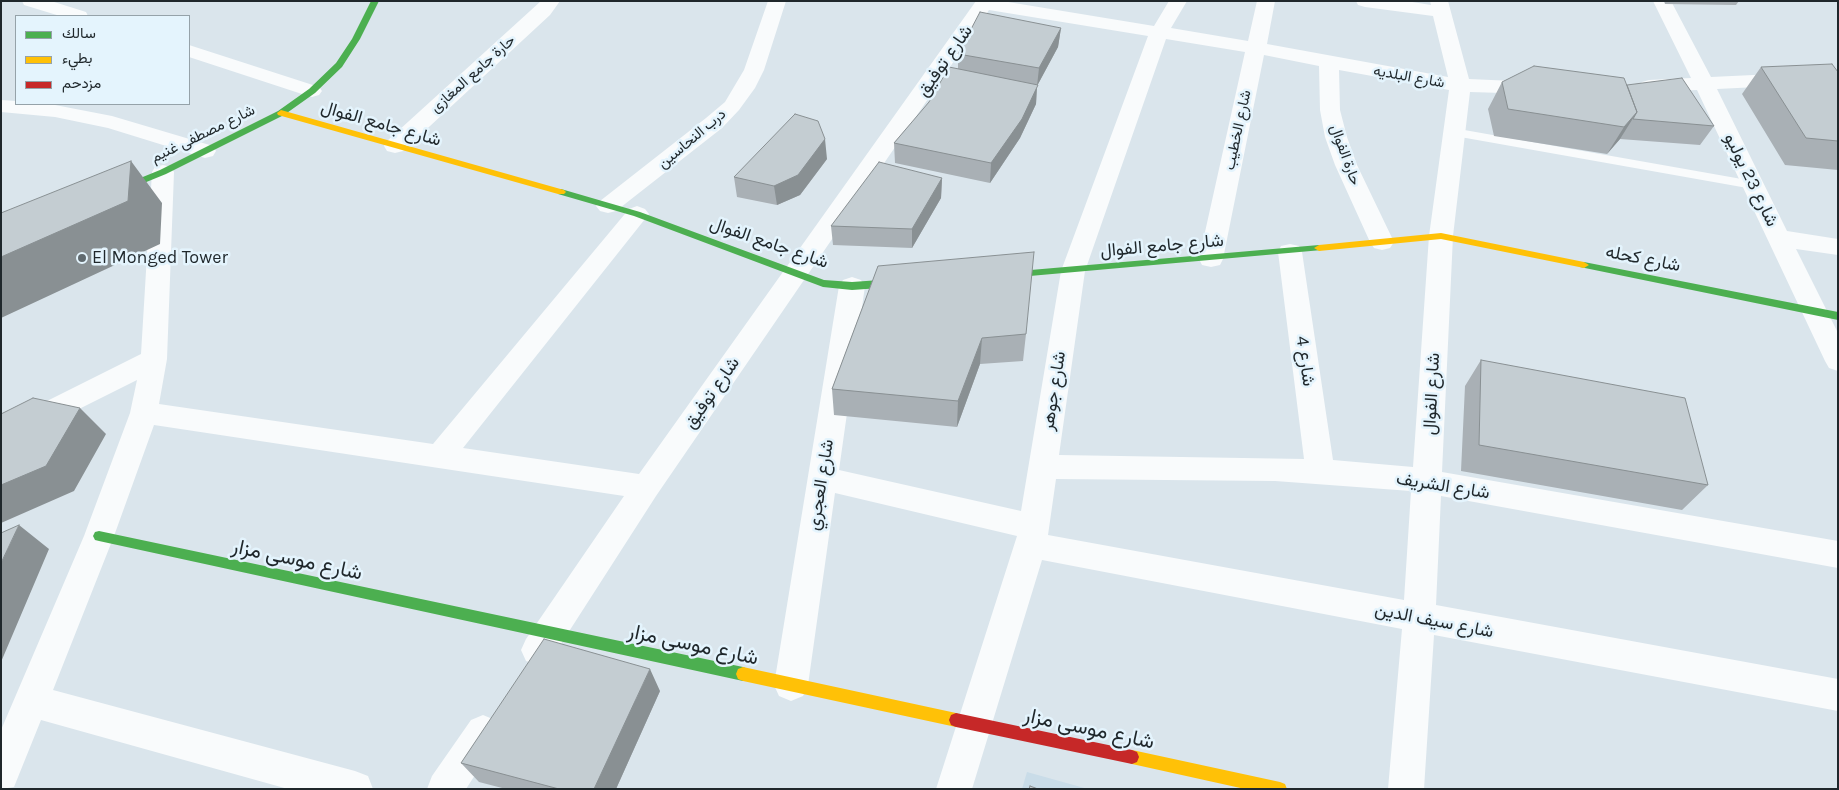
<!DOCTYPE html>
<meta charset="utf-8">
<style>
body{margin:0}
#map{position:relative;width:1839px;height:790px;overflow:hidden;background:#dae5ec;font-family:Karla,Vazirmatn,sans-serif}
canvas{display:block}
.frame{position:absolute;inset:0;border:2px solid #1f272b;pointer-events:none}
.legend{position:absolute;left:15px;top:15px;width:175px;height:90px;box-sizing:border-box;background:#e4f4fd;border:1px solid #95a2a9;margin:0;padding:6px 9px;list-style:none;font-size:15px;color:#1f272b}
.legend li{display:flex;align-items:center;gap:10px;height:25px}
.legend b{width:25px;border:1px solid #95a2a9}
</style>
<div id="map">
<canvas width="1839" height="790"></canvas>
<div class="frame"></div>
<ul class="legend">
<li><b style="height:6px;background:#4caf50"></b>سالك</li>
<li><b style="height:6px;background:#ffc107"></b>بطيء</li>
<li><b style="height:6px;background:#c62828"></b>مزدحم</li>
</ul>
</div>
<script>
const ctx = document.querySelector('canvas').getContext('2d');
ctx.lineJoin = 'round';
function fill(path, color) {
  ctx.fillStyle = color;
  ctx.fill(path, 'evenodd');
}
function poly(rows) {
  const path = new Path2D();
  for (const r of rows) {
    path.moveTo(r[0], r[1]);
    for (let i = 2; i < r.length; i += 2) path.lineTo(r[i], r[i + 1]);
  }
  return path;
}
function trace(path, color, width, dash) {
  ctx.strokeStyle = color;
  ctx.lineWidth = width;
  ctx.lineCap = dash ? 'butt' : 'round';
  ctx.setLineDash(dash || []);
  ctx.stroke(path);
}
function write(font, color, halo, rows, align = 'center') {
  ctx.font = font + ' Karla,Vazirmatn,sans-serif';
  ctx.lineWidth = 5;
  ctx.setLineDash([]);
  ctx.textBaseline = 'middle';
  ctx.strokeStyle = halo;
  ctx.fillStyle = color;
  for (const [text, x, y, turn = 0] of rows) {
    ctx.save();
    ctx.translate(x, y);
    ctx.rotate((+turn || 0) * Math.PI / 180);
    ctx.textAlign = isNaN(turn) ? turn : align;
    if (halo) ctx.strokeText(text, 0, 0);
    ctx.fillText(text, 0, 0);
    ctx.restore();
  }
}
const built = poly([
 [1027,772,1088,789,1022,789]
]);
const lane = poly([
 [1453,128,1753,181,1760,185,1753,189,1449,135,1447,132,1449,129,1453,128]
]);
const street = poly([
 [22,1,51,1,86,12,88,16,60,16,24,5,22,1],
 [541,1,560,1,550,15,403,151,395,153,387,151,384,146,387,141,541,1],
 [768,1,786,1,764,70,755,88,739,110,722,128,616,211,608,213,600,211,596,206,600,201,706,118,725,102,744,70,768,1],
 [976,1,1002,1,1154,26,1169,1,1187,1,1171,28,1248,41,1257,1,1275,1,1267,44,1448,77,1433,16,1365,7,1358,5,1356,1,1406,1,1431,5,1430,1,1448,1,1469,79,1536,82,1543,84,1546,88,1543,92,1536,94,1470,92,1453,236,1442,472,1838,541,1838,568,1441,496,1436,605,1838,679,1838,711,1434,635,1424,789,1388,789,1402,629,1042,560,972,789,936,789,1017,536,835,493,808,685,803,696,791,701,779,696,774,685,839,286,843,280,852,277,861,280,865,286,839,470,1021,511,1061,271,1148,36,989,10,656,496,550,661,538,665,526,661,521,650,526,639,624,496,154,425,114,536,53,690,355,771,368,776,373,789,288,789,41,720,14,787,1,789,1,730,84,536,130,413,137,380,1,448,1,424,141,354,152,172,155,167,163,165,171,167,174,172,167,359,159,404,433,444,629,209,637,206,645,209,649,214,645,219,463,448,639,474,976,1],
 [1166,39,1245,52,1199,259,1202,265,1211,267,1220,265,1223,259,1264,55,1319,66,1320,110,1325,137,1335,165,1370,242,1374,248,1382,250,1390,248,1394,242,1357,165,1347,137,1340,110,1339,70,1449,90,1429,236,1413,467,1333,460,1302,252,1299,246,1290,244,1281,246,1278,252,1304,459,1059,455,1085,271,1166,39],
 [1056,479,1275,481,1411,491,1404,600,1048,535,1056,479],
 [1653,1,1671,1,1711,77,1838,71,1838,83,1717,89,1787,231,1838,239,1838,255,1796,249,1838,333,1838,371,1829,368,1825,361,1697,90,1649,92,1642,90,1639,86,1642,82,1649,80,1691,78,1653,1],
 [189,45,319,87,322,91,319,95,312,97,305,95,189,57,189,45],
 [1,100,16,101,16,104,55,105,112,116,213,146,216,151,213,156,205,158,108,128,55,117,1,112,1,100],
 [483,715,495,720,501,732,495,744,466,789,427,789,432,776,471,720,483,715]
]);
const fast = poly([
 [371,1,379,1,360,39,342,67,315,93,284,115,166,174,112,196,106,196,106,192,160,170,278,111,309,89,336,63,352,39,371,1],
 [561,189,640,212,824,280,852,282,908,278,913,282,908,286,852,290,823,287,634,216,558,194,558,190,561,189],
 [1319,245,1322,246,1324,248,1322,250,996,279,991,276,996,273,1319,245],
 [1584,262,1838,312,1838,320,1580,267,1579,265,1584,262],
 [99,531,743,667,748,669,750,674,748,679,743,681,99,541,95,540,93,536,95,532,99,531]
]);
const slow = poly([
 [281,110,564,190,566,192,564,194,558,194,278,115,277,113,281,110],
 [1441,233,1584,262,1589,265,1584,268,1441,239,1319,251,1314,248,1319,245,1441,233],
 [743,667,956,713,961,715,963,720,961,725,956,727,743,681,738,679,736,674,738,669,743,667],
 [1132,750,1280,782,1285,784,1287,789,1245,789,1132,764,1127,762,1125,757,1127,752,1132,750]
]);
const jam = poly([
 [956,713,1132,750,1137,752,1139,757,1137,762,1132,764,956,727,951,725,949,720,951,715,956,713]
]);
const wall = poly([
 [1664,1,1739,1,1736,5,1665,4],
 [1061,28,1058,47,1037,86,1036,104,1020,138,990,183,895,163,894,143,958,69,958,54],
 [1761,67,1838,72,1838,170,1785,165,1742,94],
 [1502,82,1627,85,1714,126,1700,145,1620,139,1607,154,1494,136,1488,109],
 [827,159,800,195,777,205,737,197,734,177],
 [942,178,941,198,912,248,833,245,831,226],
 [878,266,1026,334,1023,361,980,364,957,427,834,415,832,389],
 [1481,360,1708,485,1682,510,1461,471,1465,386],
 [660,691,616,789,506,789,479,782,461,763]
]);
const shadedWall = poly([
 [1061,28,1058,47,1037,86,1036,104,1020,138,990,183,991,163,1037,86,1039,68],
 [1637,112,1620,139,1607,154,1624,127],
 [825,139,827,159,800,195,777,205,774,186],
 [131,161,162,203,160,244,1,318,1,257],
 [942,178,941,198,912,248,912,229],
 [982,338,980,364,957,427,958,401],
 [80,408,106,434,74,491,1,523,1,485],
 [19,525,49,549,1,662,1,563],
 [650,669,660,691,616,789,594,789]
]);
const building = poly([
 [980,12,1061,28,1039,68,958,54,980,12],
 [1832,64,1838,72,1838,141,1806,138,1761,67,1832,64],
 [1534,66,1624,78,1637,112,1624,127,1508,109,1502,82,1534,66],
 [949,67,1038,85,1022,119,991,163,894,143,929,102,949,67],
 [1682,78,1714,126,1633,119,1637,112,1627,85,1682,78],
 [795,114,818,121,825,139,798,175,774,186,734,177,795,114],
 [131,161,128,201,1,257,1,213,131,161],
 [879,162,942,178,912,229,831,226,879,162],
 [1034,252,1026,334,982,338,958,401,832,389,878,266,1034,252],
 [1481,360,1685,398,1708,485,1479,445,1481,360],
 [33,398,80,408,46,466,1,485,1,414,33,398],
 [19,525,1,563,1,533,19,525],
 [544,639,650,669,594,789,559,789,461,763,544,639],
 [1030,786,1038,789,1029,789,1030,786]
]);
const markers = [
 [82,258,5,"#606a6f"]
];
const farStreetnames = [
 ["حارة جامع المغازى",473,74,-42],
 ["شارع البلديه",1409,77,10],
 ["شارع الخطيب",1238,130,-78],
 ["شارع مصطفى غنيم",203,134,-26],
 ["درب النحاسين",692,139,-40],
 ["حارة الفوال",1345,155,70]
];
const streetNames = [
 ["شارع توفيق",945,61,-55],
 ["شارع جامع الفوال",381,124,16],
 ["شارع 23 يوليو",1751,180,64],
 ["شارع جامع الفوال",769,243,19],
 ["شارع جامع الفوال",1162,246,-5],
 ["شارع كحله",1643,259,11],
 ["شارع 4",1305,361,82],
 ["شارع جوهر",1054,391,-81],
 ["شارع توفيق",712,393,-55],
 ["شارع الفوال",1432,394,-87],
 ["شارع العجري",821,485,-81],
 ["شارع الشريف",1443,486,9],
 ["شارع سيف الدين",1434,621,11]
];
const poiNames = [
 ["El Monged Tower",92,258]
];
const nearStreetnames = [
 ["شارع موسى مزار",297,560,12],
 ["شارع موسى مزار",693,645,12],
 ["شارع موسى مزار",1089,729,12]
];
fill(built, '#c9dce8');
fill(lane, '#f9fbfc');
fill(street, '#f9fbfc');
fill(fast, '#4caf50');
fill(slow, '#ffc107');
fill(jam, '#c62828');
fill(wall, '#a9b0b5');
fill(shadedWall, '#899093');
fill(building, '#c4cdd2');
trace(building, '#899093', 1);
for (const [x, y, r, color] of markers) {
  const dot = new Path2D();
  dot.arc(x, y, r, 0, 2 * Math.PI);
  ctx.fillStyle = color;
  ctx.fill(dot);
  trace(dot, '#e4f4fd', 2);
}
write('15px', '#1f272b', '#e4f4fd', farStreetnames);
write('18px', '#1f272b', '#e4f4fd', streetNames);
write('18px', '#1f272b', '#e4f4fd', poiNames, 'left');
write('21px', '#1f272b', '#e4f4fd', nearStreetnames);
</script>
